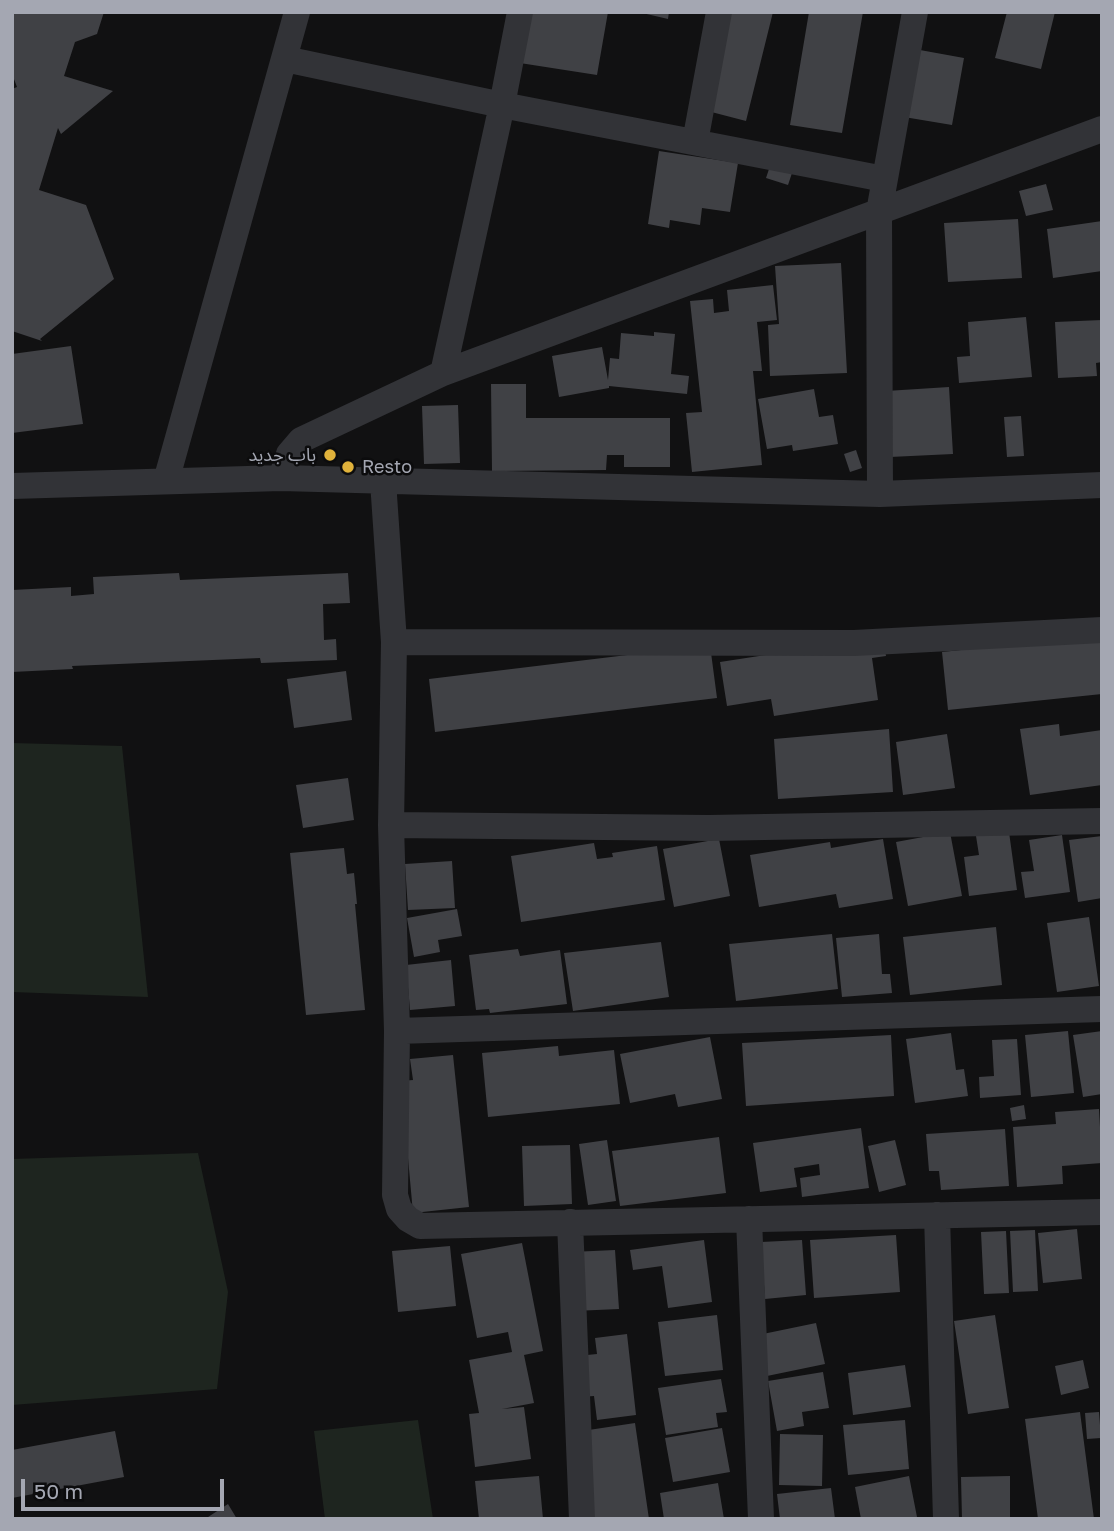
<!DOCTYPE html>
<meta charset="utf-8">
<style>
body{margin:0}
#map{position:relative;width:1114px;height:1531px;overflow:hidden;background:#111112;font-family:"Golos Text",sans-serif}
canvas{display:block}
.frame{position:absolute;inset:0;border:14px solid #a4a7b2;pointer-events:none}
.scale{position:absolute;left:21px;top:1479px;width:203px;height:32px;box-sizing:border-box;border:4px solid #a4a7b2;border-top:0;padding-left:9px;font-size:21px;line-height:24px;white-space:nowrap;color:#a4a7b2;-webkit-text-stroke:5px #0c0c0d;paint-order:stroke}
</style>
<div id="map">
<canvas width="1114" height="1531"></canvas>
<div class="frame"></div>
<div class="scale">50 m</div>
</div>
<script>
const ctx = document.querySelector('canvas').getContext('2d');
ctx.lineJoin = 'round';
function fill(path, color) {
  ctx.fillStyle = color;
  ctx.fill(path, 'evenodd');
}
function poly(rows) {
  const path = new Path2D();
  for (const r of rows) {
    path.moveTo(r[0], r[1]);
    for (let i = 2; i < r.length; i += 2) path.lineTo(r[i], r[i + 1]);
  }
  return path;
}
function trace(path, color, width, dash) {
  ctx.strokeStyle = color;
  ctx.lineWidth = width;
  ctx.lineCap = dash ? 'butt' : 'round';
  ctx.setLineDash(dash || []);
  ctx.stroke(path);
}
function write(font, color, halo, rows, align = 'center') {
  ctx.font = font + ' "Golos Text","Noto Sans Arabic",sans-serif';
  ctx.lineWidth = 5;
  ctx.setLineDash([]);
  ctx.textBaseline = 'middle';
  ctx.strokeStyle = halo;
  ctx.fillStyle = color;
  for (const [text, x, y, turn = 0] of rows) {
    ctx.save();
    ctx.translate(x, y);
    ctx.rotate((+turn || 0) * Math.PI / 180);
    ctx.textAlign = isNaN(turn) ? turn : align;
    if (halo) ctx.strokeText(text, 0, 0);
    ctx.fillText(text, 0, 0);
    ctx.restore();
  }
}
const green = poly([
 [12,743,122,746,148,997,12,992],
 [198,1153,228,1292,217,1389,12,1405,12,1159],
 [418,1420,433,1519,325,1519,314,1431]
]);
const building = poly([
 [12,12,104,12,97,34,75,42,64,76,113,91,61,134,58,128,39,190,86,205,114,279,40,339,42,341,12,331,12,89,17,87,12,74],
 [515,12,608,12,597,75,507,61],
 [638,12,669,12,668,19],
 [720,12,773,12,746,121,696,108],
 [809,12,863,12,842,133,790,125],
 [1007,12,1055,12,1041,69,995,58],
 [909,48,964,58,952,125,898,116],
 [659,151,738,163,730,212,702,208,700,225,670,220,669,228,648,224],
 [771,163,793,170,788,185,766,178],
 [1046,184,1053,210,1026,216,1019,191],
 [1018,219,1022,278,948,282,944,223],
 [1102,221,1102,271,1053,278,1047,229],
 [841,263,847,373,770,376,768,325,779,324,775,266],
 [773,285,777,320,757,322,762,371,753,371,762,465,692,472,686,413,702,412,690,301,713,299,714,313,729,311,727,290],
 [1026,317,1032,377,959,383,957,357,970,356,968,322],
 [1102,320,1102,362,1096,363,1097,376,1058,378,1055,322],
 [654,332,675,334,671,374,689,376,687,394,609,386,609,388,559,397,552,356,602,347,608,380,610,358,619,359,621,333,654,336],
 [71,346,83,424,12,433,12,354],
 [491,384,526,384,526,418,670,418,670,467,624,467,624,455,607,455,606,470,492,471],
 [949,387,953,454,890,457,886,391],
 [814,389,819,417,833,415,838,444,793,451,792,445,767,449,758,399],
 [458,405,460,463,424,464,422,406],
 [1021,416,1024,456,1007,457,1004,417],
 [856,450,862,468,850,472,844,454],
 [179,573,180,580,348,573,350,603,323,604,324,640,336,639,337,660,261,663,260,658,72,666,73,669,12,672,12,590,71,587,71,596,94,594,93,577],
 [1102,635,1102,694,948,710,942,652],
 [883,637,886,656,872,658,878,700,774,716,771,699,727,706,720,662],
 [710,645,717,698,435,732,429,679],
 [346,671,352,720,294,728,287,679],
 [1059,724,1060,736,1102,730,1102,785,1030,795,1020,729],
 [889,729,893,792,778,799,774,739],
 [947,734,955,788,903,795,896,742],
 [348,778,354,820,303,828,296,785],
 [950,832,962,896,908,906,896,842],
 [1009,832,1017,890,969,896,964,857,979,855,976,836],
 [1062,835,1070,892,1025,898,1021,872,1034,871,1029,840],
 [1102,836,1102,898,1078,902,1069,840],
 [719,839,730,896,674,907,663,849],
 [883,839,893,899,839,908,836,894,759,907,750,855,830,842,831,848],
 [594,843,597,859,613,857,612,853,657,846,665,900,521,922,511,856],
 [344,848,347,874,354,873,357,904,355,904,365,1010,306,1015,290,853],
 [452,861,455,908,408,910,405,864],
 [457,909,462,936,438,940,440,952,414,957,407,918],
 [1089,917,1099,986,1057,992,1047,923],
 [996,927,1002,985,910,995,903,937],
 [832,934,838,989,736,1001,729,944],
 [879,934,882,974,890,974,892,993,842,997,836,938],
 [661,942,669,997,573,1011,564,953],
 [518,949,520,956,560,950,567,1004,490,1013,489,1009,476,1010,469,955],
 [451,960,455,1006,410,1010,406,965],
 [1068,1031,1074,1093,1031,1097,1025,1035],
 [1102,1031,1102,1094,1083,1097,1073,1035],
 [951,1033,956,1070,964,1069,968,1096,915,1103,906,1039],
 [891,1035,894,1096,746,1106,742,1043],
 [710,1037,722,1099,678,1107,675,1094,630,1103,620,1054],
 [1017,1039,1021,1095,980,1098,979,1077,994,1076,992,1040],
 [558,1046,559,1056,614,1050,620,1104,488,1117,482,1053],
 [453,1055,469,1207,413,1213,401,1081,413,1080,410,1059],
 [1024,1105,1026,1119,1012,1121,1010,1108],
 [1099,1109,1102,1163,1062,1166,1063,1184,1017,1187,1013,1127,1056,1124,1055,1112],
 [861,1128,869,1188,802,1197,800,1178,820,1175,819,1164,794,1168,797,1187,760,1192,753,1143],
 [1005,1129,1009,1186,941,1190,939,1171,929,1171,926,1134],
 [719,1137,726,1193,620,1206,612,1151],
 [607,1140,616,1201,588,1205,579,1144],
 [895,1140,906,1185,879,1192,868,1146],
 [570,1145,572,1204,524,1206,522,1146],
 [1077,1229,1082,1279,1043,1283,1038,1233],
 [1035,1230,1038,1291,1013,1292,1010,1231],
 [1006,1231,1009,1293,984,1294,981,1232],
 [896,1235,900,1292,814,1298,810,1240],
 [704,1240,712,1302,668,1308,662,1266,633,1270,630,1250],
 [802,1240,806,1295,765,1299,761,1242],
 [522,1243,543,1351,524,1355,534,1403,502,1409,524,1407,531,1459,475,1467,469,1414,479,1413,469,1360,512,1352,508,1332,477,1338,461,1254],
 [450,1246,456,1306,398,1312,392,1251],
 [615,1250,619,1309,574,1311,571,1252],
 [717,1315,723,1370,665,1376,658,1322],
 [995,1315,1009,1408,968,1414,954,1321],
 [816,1323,825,1364,767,1376,758,1335],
 [627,1334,636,1415,597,1420,594,1396,581,1397,577,1356,597,1354,595,1338],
 [1083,1360,1089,1388,1061,1395,1055,1366],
 [905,1365,911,1407,853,1415,848,1373],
 [823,1372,829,1408,802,1412,804,1426,777,1431,768,1381],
 [721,1379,727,1412,716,1413,718,1427,666,1435,658,1388],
 [1080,1412,1094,1519,1038,1519,1025,1419],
 [1099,1412,1101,1438,1087,1439,1085,1413],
 [905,1420,909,1469,848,1475,843,1425],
 [635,1423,649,1519,594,1519,582,1431],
 [722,1428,730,1472,673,1482,665,1438],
 [115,1431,124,1477,12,1498,12,1450],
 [780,1434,823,1435,822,1486,779,1485],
 [539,1476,543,1519,479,1519,475,1481],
 [909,1476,917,1517,906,1519,861,1519,855,1487],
 [1010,1476,1010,1519,962,1519,961,1477],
 [718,1483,724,1519,664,1519,660,1493],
 [831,1488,835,1519,780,1519,777,1494],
 [228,1504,237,1519,205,1519]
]);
const minor = poly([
 [285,59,502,105,884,179],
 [695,142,719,12],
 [443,373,502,105,520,12],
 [281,478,289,454,301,440,443,373,1102,129],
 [166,481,297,12],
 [383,481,394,642,391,825,397,1031,395,1195,399,1209,408,1219,420,1226,1102,1212],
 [12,486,281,478,880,494,1102,485],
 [880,494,879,212,915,12],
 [394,642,854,643,1102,630],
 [391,825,709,828,1102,821],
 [397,1031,1102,1009],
 [937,1215,946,1519],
 [749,1219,761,1519],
 [570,1222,582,1519]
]);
const markers = [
 [330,455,7,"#e0b23b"],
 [348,467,7,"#e0b23b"]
];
const poiNames = [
 ["باب جديد",316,455],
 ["Resto",362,467,"left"]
];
fill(green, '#1e251f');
fill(building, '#404145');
trace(minor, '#323337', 26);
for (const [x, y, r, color] of markers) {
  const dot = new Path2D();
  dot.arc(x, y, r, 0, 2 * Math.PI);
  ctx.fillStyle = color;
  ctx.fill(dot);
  trace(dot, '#0c0c0d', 2.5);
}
write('18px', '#a4a7b2', '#0c0c0d', poiNames, 'right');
</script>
